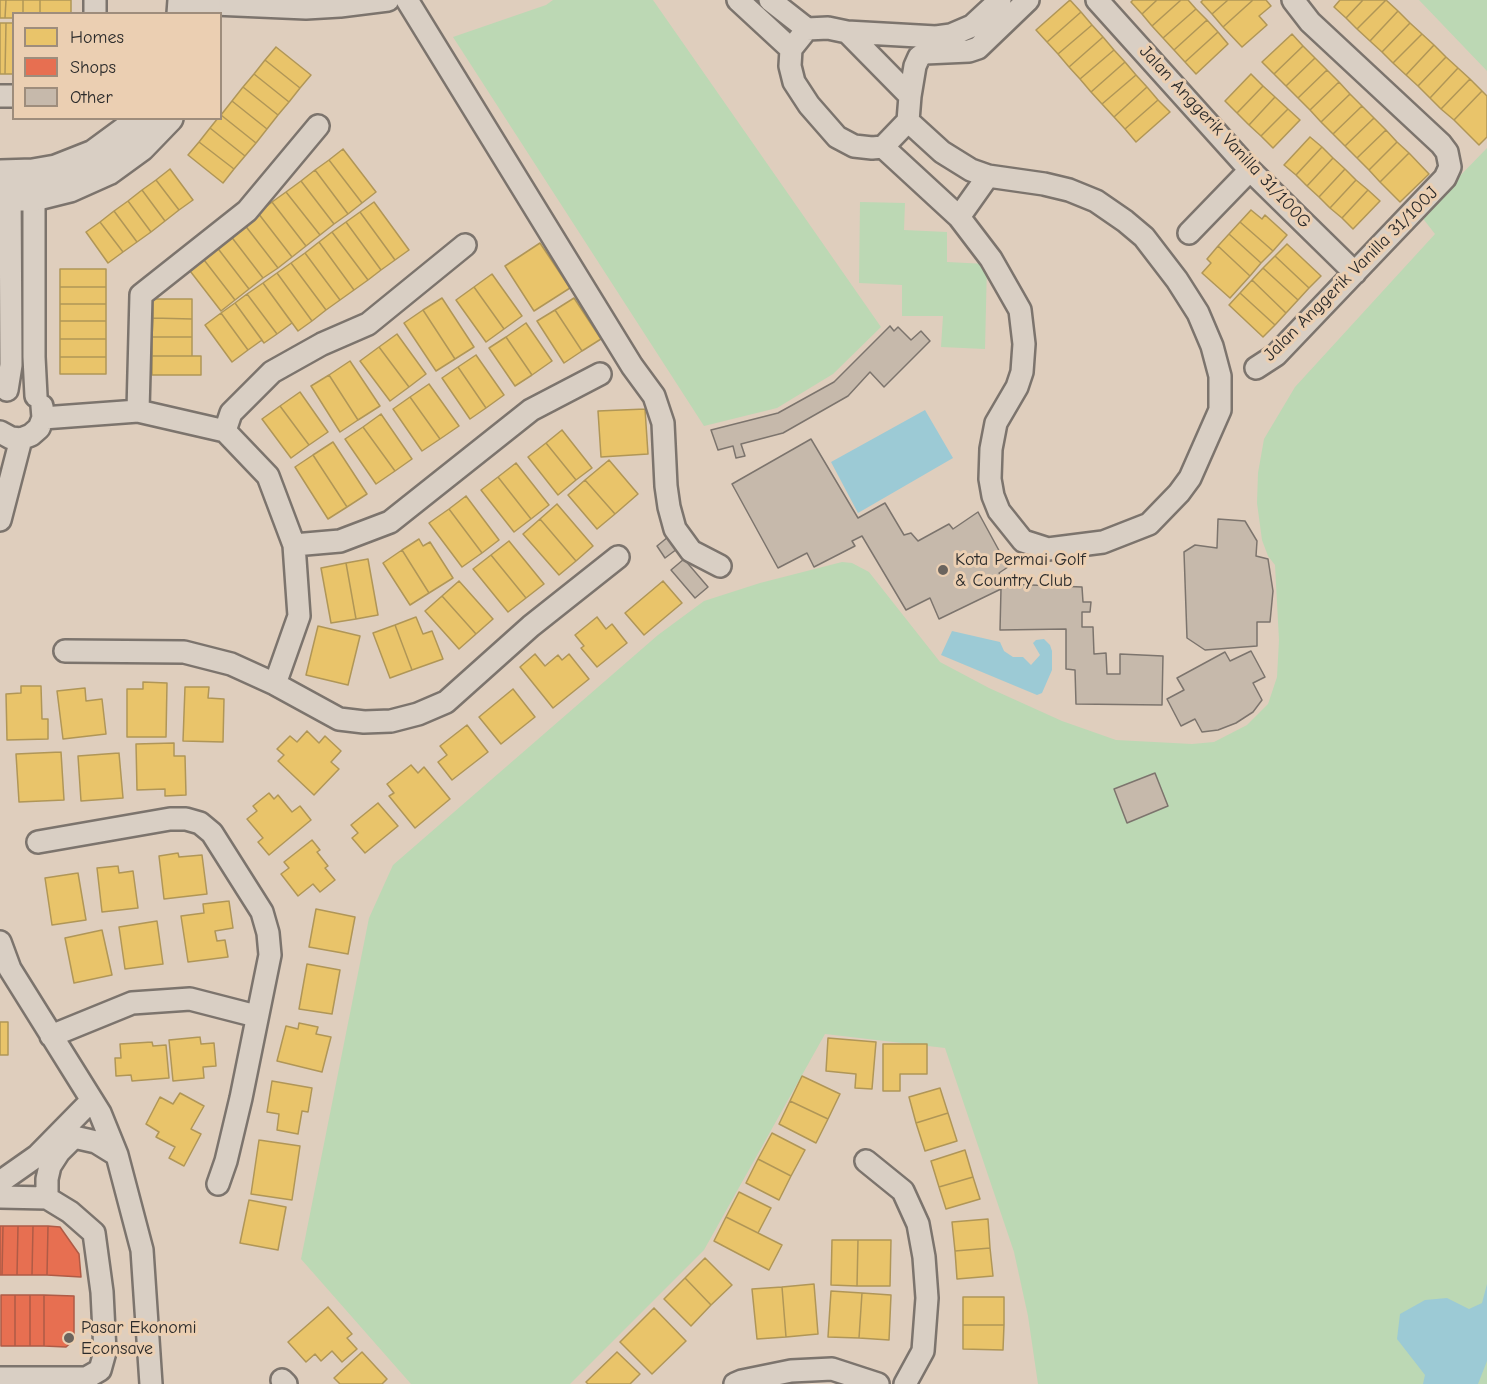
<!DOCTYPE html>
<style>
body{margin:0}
#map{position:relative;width:1487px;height:1384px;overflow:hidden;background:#dfcebd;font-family:"Comic Neue",sans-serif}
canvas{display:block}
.legend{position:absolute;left:12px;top:12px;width:210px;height:108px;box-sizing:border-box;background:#ebcfb2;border:2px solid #9e8d7c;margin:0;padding:8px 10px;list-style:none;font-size:18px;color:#2b2b2b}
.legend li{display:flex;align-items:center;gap:12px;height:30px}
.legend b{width:30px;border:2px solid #9e8d7c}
</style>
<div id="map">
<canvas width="1487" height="1384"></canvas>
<ul class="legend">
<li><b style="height:16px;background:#e9c46a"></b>Homes</li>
<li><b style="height:16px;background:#e76f51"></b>Shops</li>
<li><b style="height:16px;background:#c6b9ab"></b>Other</li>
</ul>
</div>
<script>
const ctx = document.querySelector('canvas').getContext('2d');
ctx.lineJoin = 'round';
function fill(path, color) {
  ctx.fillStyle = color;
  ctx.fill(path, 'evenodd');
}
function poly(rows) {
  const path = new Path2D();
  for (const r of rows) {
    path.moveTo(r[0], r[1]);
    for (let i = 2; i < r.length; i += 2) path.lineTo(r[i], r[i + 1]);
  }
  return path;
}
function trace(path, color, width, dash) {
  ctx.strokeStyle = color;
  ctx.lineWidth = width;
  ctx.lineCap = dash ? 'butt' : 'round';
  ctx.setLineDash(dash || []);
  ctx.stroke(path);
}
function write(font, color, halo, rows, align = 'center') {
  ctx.font = font + ' "Comic Neue",sans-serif';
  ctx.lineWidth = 6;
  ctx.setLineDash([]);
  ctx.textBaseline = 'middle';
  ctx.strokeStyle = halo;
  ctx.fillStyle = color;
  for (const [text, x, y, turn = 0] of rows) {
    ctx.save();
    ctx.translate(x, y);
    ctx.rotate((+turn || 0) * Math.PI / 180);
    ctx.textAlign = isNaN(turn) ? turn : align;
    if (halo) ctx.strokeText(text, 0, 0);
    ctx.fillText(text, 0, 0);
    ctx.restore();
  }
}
const green = poly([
 [553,0,653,0,881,327,833,374,777,408,704,426,453,37,546,5],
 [1419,0,1487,0,1487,71],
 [1487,148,1487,1384,1038,1384,1028,1316,1014,1252,945,1048,825,1034,704,1250,570,1384,411,1384,301,1259,369,918,393,865,658,635,704,601,760,583,842,562,852,563,869,572,940,662,989,688,1062,721,1116,740,1192,744,1214,742,1247,725,1268,704,1277,677,1279,640,1275,565,1268,556,1262,540,1257,503,1258,473,1264,439,1295,387,1435,234,1421,216],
 [860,202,905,203,904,230,947,232,947,262,987,264,985,349,941,347,943,316,902,316,902,285,859,283]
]);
const water = poly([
 [925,410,953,458,858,513,831,462],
 [952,631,1000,642,1004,651,1013,657,1023,657,1031,665,1040,655,1033,643,1036,640,1044,639,1050,645,1052,651,1052,670,1042,693,1037,695,941,655],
 [1487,1284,1487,1361,1478,1384,1423,1384,1425,1375,1397,1339,1400,1314,1425,1300,1447,1298,1469,1309,1482,1303]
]);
const homes = poly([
 [0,0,6,0,5,18,0,18,0,0],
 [6,0,23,0,23,14,14,14,14,18,5,18,6,0],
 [23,0,40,0,40,14,23,14,23,0],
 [40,0,71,0,71,14,40,14,40,0],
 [1070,0,1081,12,1047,42,1036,30,1070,0],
 [1133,0,1157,0,1142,14,1131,2,1133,0],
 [1157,0,1181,0,1152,26,1142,14,1157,0],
 [1181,0,1188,0,1196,9,1163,38,1152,26,1181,0],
 [1203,0,1228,0,1212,14,1201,2,1203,0],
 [1228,0,1253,0,1223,27,1212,14,1228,0],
 [1253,0,1266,0,1271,6,1259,16,1267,25,1242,47,1223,27,1253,0],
 [1340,0,1363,0,1346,18,1334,7,1340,0],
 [1363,0,1386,0,1357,29,1346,18,1363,0],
 [1386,0,1398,11,1370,41,1357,29,1386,0],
 [1196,9,1207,20,1174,50,1163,38,1196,9],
 [1398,11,1410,23,1382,52,1370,41,1398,11],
 [1081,12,1092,25,1058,54,1047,42,1081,12],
 [1207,20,1218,32,1185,62,1174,50,1207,20],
 [0,23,6,23,5,74,0,74,0,23],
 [6,23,14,23,14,74,5,74,6,23],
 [1410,23,1422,34,1393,63,1382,52,1410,23],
 [1092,25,1103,37,1069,67,1058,54,1092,25],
 [1218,32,1228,44,1196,74,1185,62,1218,32],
 [1292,34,1303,46,1274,74,1262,62,1292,34],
 [1422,34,1434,45,1406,75,1393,63,1422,34],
 [1103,37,1114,50,1080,79,1069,67,1103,37],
 [1434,45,1446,57,1418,86,1406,75,1434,45],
 [1303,46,1315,58,1286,86,1274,74,1303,46],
 [276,47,311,75,300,88,265,60,276,47],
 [1114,50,1125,62,1091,92,1080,79,1114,50],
 [1446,57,1458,68,1430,98,1418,86,1446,57],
 [1315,58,1327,70,1298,98,1286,86,1315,58],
 [265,60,300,88,289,102,254,74,265,60],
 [1125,62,1136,75,1102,104,1091,92,1125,62],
 [1458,68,1470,79,1441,109,1430,98,1458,68],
 [1327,70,1339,82,1310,110,1298,98,1327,70],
 [254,74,289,102,278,115,243,87,254,74],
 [1251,74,1263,86,1237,113,1225,101,1251,74],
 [1136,75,1147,87,1114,117,1102,104,1136,75],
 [1470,79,1482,91,1454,120,1441,109,1470,79],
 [1339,82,1350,94,1321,122,1310,110,1339,82],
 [1263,86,1275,97,1249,125,1237,113,1263,86],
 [243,87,278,115,267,129,232,101,243,87],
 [1147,87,1158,100,1125,129,1114,117,1147,87],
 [1482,91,1487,96,1487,137,1479,145,1454,120,1482,91],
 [1350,94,1362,106,1333,134,1321,122,1350,94],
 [1275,97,1288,109,1261,136,1249,125,1275,97],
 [1158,100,1170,112,1136,142,1125,129,1158,100],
 [232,101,267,129,256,143,221,115,232,101],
 [1362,106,1374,118,1345,146,1333,134,1362,106],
 [1288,109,1300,120,1273,148,1261,136,1288,109],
 [221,115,256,143,245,156,210,128,218,118,220,118,221,115],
 [1374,118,1386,130,1357,158,1345,146,1374,118],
 [210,128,245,156,234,169,199,142,210,128],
 [1386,130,1397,142,1369,170,1357,158,1386,130],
 [1310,137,1322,147,1296,175,1284,165,1310,137],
 [199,142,234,169,223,183,188,155,199,142],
 [1397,142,1409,153,1380,182,1369,170,1397,142],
 [1322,147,1333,158,1307,186,1296,175,1322,147],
 [343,149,376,192,362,203,329,160,343,149],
 [1409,153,1429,174,1400,202,1380,182,1409,153],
 [1333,158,1345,169,1319,197,1307,186,1333,158],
 [329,160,362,203,348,214,315,170,329,160],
 [170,169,193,200,179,210,156,180,170,169],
 [1345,169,1356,180,1330,208,1319,197,1345,169],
 [315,170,348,214,334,224,301,181,315,170],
 [156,180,179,210,165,221,142,190,156,180],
 [1356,180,1368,190,1342,218,1330,208,1356,180],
 [301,181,334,224,320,235,286,192,301,181],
 [142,190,165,221,151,232,128,201,142,190],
 [1368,190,1380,201,1353,229,1342,218,1368,190],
 [286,192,320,235,306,246,272,202,286,192],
 [128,201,151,232,137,242,114,211,128,201],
 [272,202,306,246,292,257,258,213,272,202],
 [374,202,409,250,395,260,360,212,374,202],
 [1251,210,1262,219,1265,215,1287,235,1273,251,1240,222,1251,210],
 [114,211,137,242,123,252,100,222,114,211],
 [360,212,395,260,381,270,346,222,360,212],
 [258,213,292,257,278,268,244,224,258,213],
 [100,222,123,252,108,263,86,232,100,222],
 [346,222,381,270,368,280,332,232,346,222],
 [1240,222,1273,251,1261,263,1229,234,1240,222],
 [244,224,278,268,263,278,230,235,244,224],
 [332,232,368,280,354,290,319,242,332,232],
 [1229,234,1261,263,1250,276,1218,246,1229,234],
 [230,235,263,278,249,289,216,246,230,235],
 [319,242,354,290,340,300,305,253,319,242],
 [540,243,570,288,534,311,505,266,540,243],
 [1287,244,1321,276,1309,288,1275,256,1287,244],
 [216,246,249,289,235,300,201,256,216,246],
 [1218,246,1250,276,1230,298,1202,273,1211,263,1207,259,1218,246],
 [305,253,340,300,326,310,291,263,305,253],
 [201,256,235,300,221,311,187,267,201,256],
 [1275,256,1309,288,1298,300,1263,268,1275,256],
 [291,263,326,310,312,321,277,273,291,263],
 [1263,268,1298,300,1286,313,1252,280,1263,268],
 [60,269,106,269,106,287,60,287,60,269],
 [277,273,312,321,298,331,263,283,277,273],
 [492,274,522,316,504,329,474,287,492,274],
 [1252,280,1286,313,1275,325,1240,293,1252,280],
 [263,283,292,323,277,334,247,294,263,283],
 [60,287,106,287,106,304,60,304,60,287],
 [474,287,504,329,486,342,456,300,474,287],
 [1240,293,1275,325,1263,337,1229,305,1240,293],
 [247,294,277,334,264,343,235,303,247,294],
 [442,298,474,347,455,359,423,310,442,298],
 [574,298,601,339,582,351,555,310,574,298],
 [153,299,192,299,192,319,153,318,153,299],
 [235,303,262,340,248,350,221,313,235,303],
 [60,304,106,304,106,321,60,321,60,304],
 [423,310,455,359,436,371,404,323,423,310],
 [555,310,582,351,564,363,537,321,555,310],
 [221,313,248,350,232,362,205,325,221,313],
 [153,318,192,319,192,337,152,337,153,318],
 [60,321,106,321,106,339,60,339,60,321],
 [526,323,552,361,532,375,506,337,526,323],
 [397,334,426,374,409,387,379,347,397,334],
 [152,337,192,337,192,356,152,356,152,337],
 [506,337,532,375,515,386,489,348,506,337],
 [60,339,106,339,106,357,60,357,60,339],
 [379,347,409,387,390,401,360,361,379,347],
 [476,355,504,395,486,408,458,367,476,355],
 [152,356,201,356,201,375,152,375,152,356],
 [60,357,106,357,106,374,60,374,60,357],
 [350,361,380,406,358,420,329,375,350,361],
 [458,367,486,408,470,419,442,378,458,367],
 [329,375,358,420,340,432,311,386,329,375],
 [429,384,459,426,440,439,410,397,429,384],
 [300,392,328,432,309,445,280,406,300,392],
 [410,397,440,439,422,451,393,409,410,397],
 [280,406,309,445,291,458,262,419,280,406],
 [645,409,648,454,601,457,598,411,645,409],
 [381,414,412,459,395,471,363,427,381,414],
 [363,427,395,471,376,484,345,439,363,427],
 [562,430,592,468,576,480,546,443,562,430],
 [333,442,367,494,347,507,313,455,333,442],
 [546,443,576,480,558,495,528,457,546,443],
 [313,455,347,507,328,519,295,467,313,455],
 [609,460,638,494,615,514,585,480,609,460],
 [516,463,549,505,531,519,498,477,516,463],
 [498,477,531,519,514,532,481,490,498,477],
 [585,480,615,514,597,529,568,495,585,480],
 [466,496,499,540,482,553,449,509,466,496],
 [557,504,593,546,576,561,540,519,557,504],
 [449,509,482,553,462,567,429,523,449,509],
 [540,519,576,561,559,575,523,534,540,519],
 [419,539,423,546,430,542,453,578,429,593,402,550,419,539],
 [509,541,544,584,526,598,491,555,509,541],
 [402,550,429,593,410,605,383,563,402,550],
 [491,555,526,598,508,612,473,569,491,555],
 [368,559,378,615,356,619,346,563,368,559],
 [346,563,356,619,331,623,321,568,346,563],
 [459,581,493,619,476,634,442,596,459,581],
 [663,581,682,603,644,635,625,613,663,581],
 [442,596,476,634,459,649,425,611,442,596],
 [416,617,423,634,432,631,443,659,412,670,395,625,416,617],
 [597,617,606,629,612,624,627,643,597,667,581,648,584,646,575,635,597,617],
 [395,625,412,670,390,678,373,633,395,625],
 [318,626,360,636,348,685,306,675,318,626],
 [535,654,545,666,558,655,562,660,569,654,589,679,553,708,520,667,535,654],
 [143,682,167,683,166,737,127,737,127,689,143,689,143,682],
 [21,686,41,686,42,719,48,719,48,739,7,740,6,694,21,693,21,686],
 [185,687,209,687,208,698,224,699,223,742,183,741,185,687],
 [85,688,86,701,102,699,106,734,63,739,57,691,85,688],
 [513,689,535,717,501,744,479,717,513,689],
 [467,725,488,752,452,780,438,762,447,755,440,746,467,725],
 [307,731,319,743,325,736,341,751,331,762,339,769,314,795,278,761,284,755,277,749,290,736,297,742,307,731],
 [174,743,174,756,185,756,186,795,165,796,165,789,137,790,136,744,174,743],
 [61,752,64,800,19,802,16,754,61,752],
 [119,753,123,798,81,801,78,756,119,753],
 [411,765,418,773,424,767,450,799,415,828,389,796,394,793,387,784,411,765],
 [269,793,274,799,278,795,292,812,300,806,311,820,269,855,258,842,263,838,247,819,257,811,253,806,269,793],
 [378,803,398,826,365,853,352,838,358,833,351,825,378,803],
 [312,840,320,850,317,852,328,866,325,868,335,880,320,892,313,884,298,896,281,874,289,868,284,862,312,840],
 [178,853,179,857,202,855,207,894,164,899,159,856,178,853],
 [118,866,119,873,133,871,138,908,102,912,97,868,118,866],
 [78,873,86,920,52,925,45,878,78,873],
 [229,901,233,928,215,931,217,941,225,940,228,957,188,962,181,916,204,913,203,904,229,901],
 [316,909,355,917,348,954,309,947,316,909],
 [157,921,163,964,125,969,119,927,157,921],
 [102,930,112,975,74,983,65,938,102,930],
 [307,964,340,970,332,1014,299,1009,307,964],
 [0,1022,8,1022,8,1055,0,1055,0,1022],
 [299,1023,318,1027,316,1034,331,1037,322,1072,277,1061,286,1026,298,1029,299,1023],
 [200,1037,201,1044,214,1043,216,1066,203,1067,204,1078,173,1081,169,1040,200,1037],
 [828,1038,876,1042,872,1089,855,1088,856,1074,826,1071,828,1038],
 [152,1042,153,1046,166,1045,169,1078,132,1081,131,1075,116,1076,115,1058,121,1058,120,1044,152,1042],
 [883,1044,927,1044,927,1074,900,1074,900,1091,883,1091,883,1044],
 [802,1076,840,1094,828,1119,790,1101,802,1076],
 [272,1081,312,1088,308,1112,302,1111,298,1134,277,1130,279,1114,267,1112,272,1081],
 [940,1088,948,1113,916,1123,909,1097,940,1088],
 [180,1093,204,1106,191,1129,201,1134,184,1166,169,1158,175,1147,156,1137,159,1132,146,1124,160,1097,173,1104,180,1093],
 [790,1101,828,1119,816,1143,779,1124,790,1101],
 [948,1113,957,1141,925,1151,916,1123,948,1113],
 [772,1133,805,1150,791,1176,758,1159,772,1133],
 [259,1140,300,1146,292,1200,251,1194,259,1140],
 [965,1150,973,1177,939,1187,931,1161,965,1150],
 [758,1159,791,1176,779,1200,746,1183,758,1159],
 [973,1177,980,1199,946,1209,939,1187,973,1177],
 [739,1192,771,1208,758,1233,726,1217,739,1192],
 [249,1200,286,1207,278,1250,240,1243,249,1200],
 [726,1217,782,1245,769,1270,714,1241,726,1217],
 [988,1219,990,1248,955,1251,952,1222,988,1219],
 [832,1240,858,1240,857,1286,831,1285,832,1240],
 [858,1240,891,1240,890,1286,857,1286,858,1240],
 [990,1248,993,1276,957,1279,955,1251,990,1248],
 [705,1258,732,1285,711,1305,685,1278,705,1258],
 [685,1278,711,1305,691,1326,664,1299,685,1278],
 [814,1284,818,1334,786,1337,782,1287,814,1284],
 [782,1287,786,1337,757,1339,752,1289,782,1287],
 [831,1291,862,1293,859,1338,828,1337,831,1291],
 [862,1293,891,1295,889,1340,859,1338,862,1293],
 [963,1297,1004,1297,1004,1325,963,1325,963,1297],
 [328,1307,352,1334,347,1338,357,1349,342,1362,332,1351,321,1361,315,1354,306,1362,288,1342,328,1307],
 [654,1308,686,1341,652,1374,620,1342,654,1308],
 [963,1325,1004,1325,1003,1350,963,1349,963,1325],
 [362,1352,387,1379,382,1384,340,1384,334,1378,362,1352],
 [617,1352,640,1374,630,1384,588,1384,586,1382,617,1352]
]);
const shops = poly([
 [0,1226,3,1226,2,1275,0,1275,0,1226],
 [3,1226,18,1226,17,1275,2,1275,3,1226],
 [18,1226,33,1226,32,1275,17,1275,18,1226],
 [33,1226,48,1226,47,1275,32,1275,33,1226],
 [48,1226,60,1227,79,1254,81,1277,47,1275,48,1226],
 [1,1295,15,1295,15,1346,1,1346,1,1295],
 [15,1295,30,1295,30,1346,15,1346,15,1295],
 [30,1295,44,1295,44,1346,30,1346,30,1295],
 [44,1295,74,1296,74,1340,66,1347,44,1346,44,1295]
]);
const building = poly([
 [890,326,894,331,898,327,911,340,921,331,930,341,884,387,870,372,848,396,783,433,741,444,745,456,736,458,733,446,718,450,711,430,778,413,834,382,890,326],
 [811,439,858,518,885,503,904,535,911,533,918,541,949,524,953,529,978,512,1008,567,999,573,1005,584,1082,587,1083,602,1091,602,1090,612,1082,612,1082,627,1093,627,1094,654,1106,653,1107,674,1120,674,1120,654,1163,656,1162,705,1076,704,1075,670,1066,669,1066,629,1000,630,1001,589,939,619,930,598,906,610,862,536,852,541,855,546,814,567,807,553,778,568,732,484,811,439],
 [1218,519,1245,521,1257,541,1256,556,1268,559,1273,591,1270,622,1257,622,1257,646,1205,650,1187,638,1184,552,1195,545,1217,548,1218,519],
 [668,537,677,549,665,558,657,546,668,537],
 [684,559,708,587,695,598,671,570,684,559],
 [1251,651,1265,677,1253,683,1262,700,1253,712,1236,723,1218,730,1202,732,1195,719,1181,726,1167,699,1184,690,1177,678,1225,652,1230,661,1251,651],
 [1155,773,1168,806,1127,823,1114,789,1155,773]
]);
const minor = poly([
 [95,0,95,14],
 [407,0,632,366,654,396,663,423,666,486,669,507,675,529,691,551,720,566],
 [738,0,791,49],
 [770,0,807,29],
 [1097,0,1250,170,1355,273],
 [191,3,306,8,340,6,388,0],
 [828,28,847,32,910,96,908,121,883,147,872,148,854,146,837,137,809,105,794,82,790,66,791,49,807,29,828,28],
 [847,32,936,37,951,35,972,26,1000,0],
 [0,96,14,96],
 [910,96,915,66,919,57,925,53,969,51,978,48,1028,0],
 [883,147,959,217,991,259,1020,310,1024,344,1022,372,1017,387,996,423,991,449,990,479,993,496,999,511,1023,541,1048,549,1103,542,1149,524,1179,493,1190,478,1220,410,1220,376,1212,346,1198,313,1177,280,1144,237,1125,221,1096,201,1069,190,1044,184,988,176,971,170,942,152,908,121],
 [34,184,34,357,36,396],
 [959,217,988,176],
 [1189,233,1250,170],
 [1256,368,1276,355,1445,178,1450,167,1447,152,1441,144,1310,22,1293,0],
 [7,390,11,365,10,184],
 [138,411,141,295,247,211,318,126],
 [43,418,138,411,225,431,268,476,294,545,299,616,275,684],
 [225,431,231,413,272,372,322,344,368,324,465,245],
 [0,432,11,438,21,439,31,435,39,428,43,418,42,406],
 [0,520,21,439],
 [294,545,340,541,390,522,531,410,600,374],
 [65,651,184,652,231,664,275,684,339,719,364,722,391,721,418,714,446,702,531,626,618,557],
 [38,842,170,819,186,819,200,823,212,833,262,912,268,933,270,955,241,1098,226,1161,218,1184],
 [0,942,10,969,100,1113,117,1155,142,1250,151,1384],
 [51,1036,132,1003,190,999,256,1016],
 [74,1137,96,1142,117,1155],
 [866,1161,903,1191,918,1224,924,1257,927,1298,923,1351,905,1384],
 [0,1182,37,1156,92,1100],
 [0,1197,47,1198,70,1212,94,1233,102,1292,105,1352,100,1370,86,1378,0,1378],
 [47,1198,47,1179,50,1166,59,1152,73,1138],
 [282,1380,286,1384],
 [735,1384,742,1381,791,1371,832,1369,878,1384]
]);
const major = poly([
 [181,14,182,0],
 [205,14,206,0],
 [0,174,33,173,56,169,94,154,128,129,137,118],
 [0,197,34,197,70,188,108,171,141,147,169,118]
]);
const markers = [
 [943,570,6,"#6a645e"],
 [69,1338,6,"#6a645e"]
];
const streetNames = [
 ["Jalan Anggerik Vanilla 31/100G",1225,137,47],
 ["Jalan Anggerik Vanilla 31/100J",1351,274,-45]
];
const poiNames = [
 ["Kota Permai Golf",955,560],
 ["& Country Club",955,581],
 ["Pasar Ekonomi",81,1328],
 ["Econsave",81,1349]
];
fill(green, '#bcd8b4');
fill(water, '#9ccad5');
fill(homes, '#e9c46a');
trace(homes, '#b09657', 1.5);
fill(shops, '#e76f51');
trace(shops, '#af5b46', 1.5);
fill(building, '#c6b9ab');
trace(building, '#7c746d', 1.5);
trace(minor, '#7c746d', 26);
trace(major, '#7c746d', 32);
trace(minor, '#d9cfc4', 21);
trace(major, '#d9cfc4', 27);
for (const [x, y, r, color] of markers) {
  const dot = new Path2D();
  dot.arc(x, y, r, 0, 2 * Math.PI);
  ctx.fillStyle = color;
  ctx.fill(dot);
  trace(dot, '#ebcfb2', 2);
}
write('18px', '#2b2b2b', '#ebcfb2', streetNames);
write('18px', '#2b2b2b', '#ebcfb2', poiNames, 'left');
</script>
